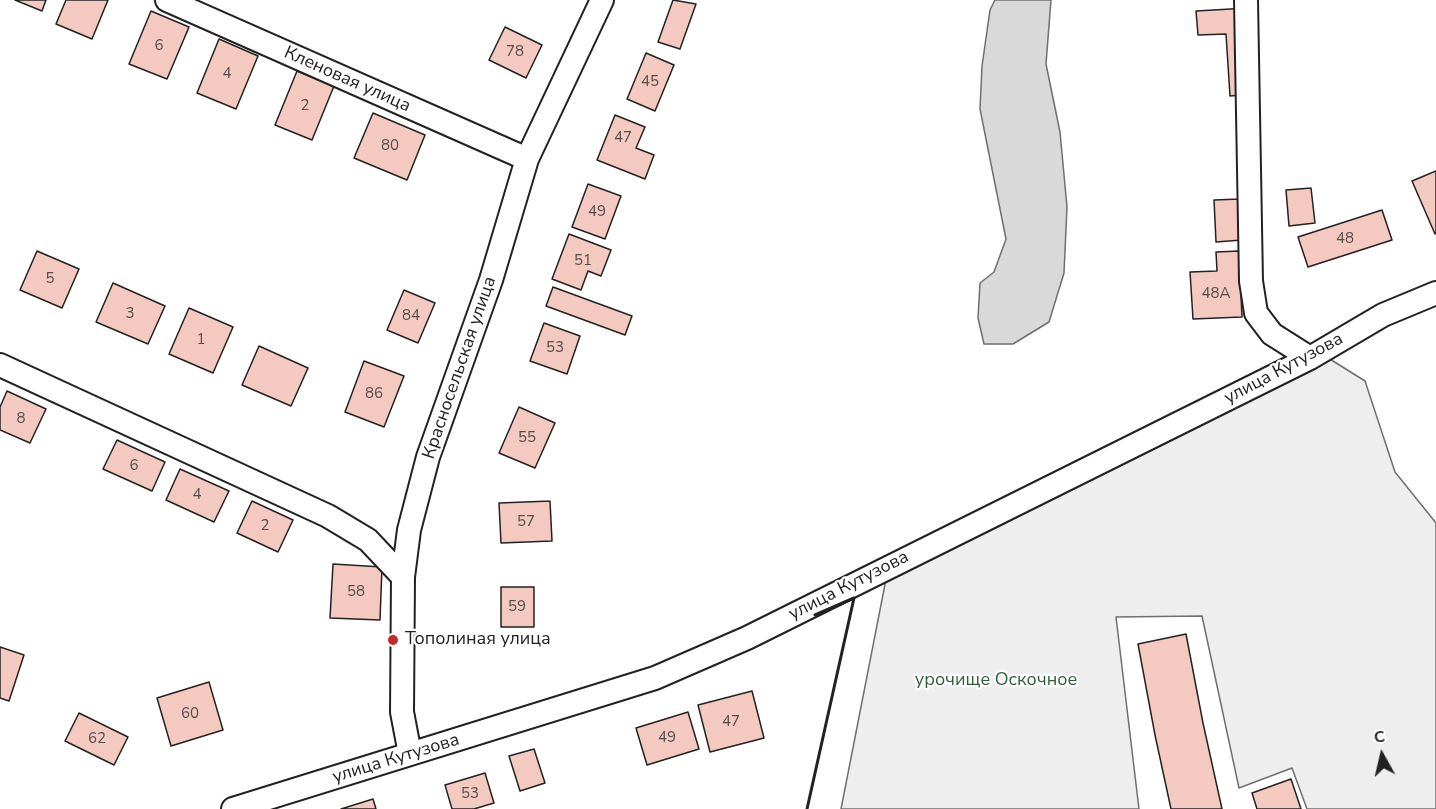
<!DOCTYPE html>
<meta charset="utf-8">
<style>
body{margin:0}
#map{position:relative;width:1436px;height:809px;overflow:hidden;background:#fff;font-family:"Nunito Sans",sans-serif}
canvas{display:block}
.north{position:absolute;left:1352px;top:725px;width:60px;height:60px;-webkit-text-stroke:4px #fff;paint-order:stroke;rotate:352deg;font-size:16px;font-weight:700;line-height:24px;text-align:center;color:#222}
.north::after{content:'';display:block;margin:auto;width:21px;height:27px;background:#222;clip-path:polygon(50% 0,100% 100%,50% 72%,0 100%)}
</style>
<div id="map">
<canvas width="1436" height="809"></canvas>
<div class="north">С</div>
</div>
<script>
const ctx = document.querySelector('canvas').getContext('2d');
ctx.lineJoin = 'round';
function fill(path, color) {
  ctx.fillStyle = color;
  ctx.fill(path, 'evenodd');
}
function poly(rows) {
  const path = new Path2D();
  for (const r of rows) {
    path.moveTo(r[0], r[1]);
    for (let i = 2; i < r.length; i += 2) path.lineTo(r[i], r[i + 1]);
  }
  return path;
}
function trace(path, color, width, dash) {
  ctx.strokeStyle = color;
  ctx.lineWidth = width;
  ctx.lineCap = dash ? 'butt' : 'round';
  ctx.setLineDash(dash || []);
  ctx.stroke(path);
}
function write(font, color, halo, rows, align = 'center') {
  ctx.font = font + ' "Nunito Sans",sans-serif';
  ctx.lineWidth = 4.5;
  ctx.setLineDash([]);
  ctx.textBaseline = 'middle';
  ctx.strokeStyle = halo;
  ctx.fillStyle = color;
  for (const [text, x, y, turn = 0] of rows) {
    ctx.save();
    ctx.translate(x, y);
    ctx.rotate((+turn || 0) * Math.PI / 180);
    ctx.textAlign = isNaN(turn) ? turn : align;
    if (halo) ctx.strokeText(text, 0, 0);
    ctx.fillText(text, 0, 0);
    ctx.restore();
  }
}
const green = poly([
 [1325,356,1365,381,1395,472,1436,523,1436,809,1307,809,1292,768,1239,788,1202,616,1116,617,1139,809,841,809,888,569,1325,356]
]);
const water = poly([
 [995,0,1051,0,1046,64,1060,132,1067,207,1064,273,1049,322,1013,344,984,344,978,318,980,283,994,272,1006,239,980,109,982,66,990,10,995,0]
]);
const building = poly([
 [15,0,46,0,42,11,15,0],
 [66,0,108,0,92,39,56,24,66,0],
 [673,0,696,4,680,49,658,42,673,0],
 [1248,8,1254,94,1230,96,1226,34,1198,35,1196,11,1248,8],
 [151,11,189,27,167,79,129,64,151,11],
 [505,27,542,45,526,78,489,60,505,27],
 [219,39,258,56,236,109,197,93,219,39],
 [646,53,674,65,655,111,627,99,646,53],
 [297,71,334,86,312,140,275,125,297,71],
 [373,113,425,135,407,180,354,158,373,113],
 [615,115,645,127,636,148,654,155,645,179,597,160,615,115],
 [1436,171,1436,233,1435,234,1412,181,1436,171],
 [588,184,621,196,605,239,572,227,588,184],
 [1311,188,1315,223,1289,226,1286,190,1311,188],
 [1240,199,1242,240,1216,242,1214,200,1240,199],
 [1382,210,1392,240,1308,267,1298,237,1382,210],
 [569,234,611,250,601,276,588,271,581,290,552,279,569,234],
 [37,251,79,269,62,308,20,290,37,251],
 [1239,251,1242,317,1193,319,1190,272,1217,271,1216,252,1239,251],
 [113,283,165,306,148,344,96,322,113,283],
 [553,287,632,316,625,335,546,306,553,287],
 [404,290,435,303,418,343,387,330,404,290],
 [189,308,233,327,213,373,169,354,189,308],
 [544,323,580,336,567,374,530,361,544,323],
 [259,346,308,368,291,406,242,385,259,346],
 [364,361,404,376,384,427,345,412,364,361],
 [7,391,46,409,30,443,0,430,0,407,7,391],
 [519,407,555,423,535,468,499,453,519,407],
 [117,440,165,462,152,491,103,469,117,440],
 [180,469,229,491,214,522,166,500,180,469],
 [252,501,293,520,278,552,237,533,252,501],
 [550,501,552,541,501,543,499,503,550,501],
 [333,564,382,567,380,620,330,618,333,564],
 [501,587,534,587,534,627,501,627,501,587],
 [1186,634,1203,723,1222,809,1171,809,1155,735,1138,644,1186,634],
 [0,647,24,655,9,701,0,698,0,647],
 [209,682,223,730,171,746,157,698,209,682],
 [752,691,764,738,710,752,698,705,752,691],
 [688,712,699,749,647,765,636,728,688,712],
 [79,713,128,737,114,765,65,741,79,713],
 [534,749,545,783,520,791,509,756,534,749],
 [485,773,494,803,474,809,452,809,445,785,485,773],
 [1291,779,1301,809,1257,809,1252,793,1291,779],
 [373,799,376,809,341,809,373,799]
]);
const street = poly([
 [167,0,527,159],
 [1246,0,1251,281,1256,313,1272,334,1310,358],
 [0,365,328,516,368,540,403,577],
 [410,754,402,712,403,577,409,530,428,457,491,280,527,159,602,0],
 [233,809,655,678,747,638,1310,358,1383,315,1436,293]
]);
const wall = poly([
 [807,809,854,598,815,615]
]);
const markers = [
 [393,640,6,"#c62828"]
];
const numberNames = [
 ["6",159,46],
 ["78",515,52],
 ["4",227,74],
 ["45",650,82],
 ["2",305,106],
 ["47",623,138],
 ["80",390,146],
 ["49",597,212],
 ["48",1345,239],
 ["51",583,261],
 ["5",50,279],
 ["48А",1216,294],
 ["3",130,314],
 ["84",411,316],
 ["1",201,340],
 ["53",555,348],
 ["86",374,394],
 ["8",21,419],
 ["55",527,438],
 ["6",134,466],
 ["4",197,495],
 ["57",526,522],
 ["2",265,526],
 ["58",356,592],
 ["59",517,607],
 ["60",190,714],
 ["47",731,722],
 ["49",667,738],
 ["62",97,739],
 ["53",470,794]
];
const streetNames = [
 ["Кленовая улица",347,80,24],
 ["Красносельская улица",460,368,-71],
 ["улица Кутузова",1284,369,-28],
 ["улица Кутузова",849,586,-27],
 ["улица Кутузова",396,759,-17]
];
const poiNames = [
 ["Тополиная улица",405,640]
];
const parkNames = [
 ["урочище Оскочное",996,681]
];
fill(green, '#eee');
trace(green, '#6f6f6f', 1.5);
fill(water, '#d9d9d9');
trace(water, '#6f6f6f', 1.5);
fill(building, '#f3c9c0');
trace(building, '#222', 1.5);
trace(street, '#222', 26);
trace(street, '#fff', 22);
trace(wall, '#222', 3);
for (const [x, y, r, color] of markers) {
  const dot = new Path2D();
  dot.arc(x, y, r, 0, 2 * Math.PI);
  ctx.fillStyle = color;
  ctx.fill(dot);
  trace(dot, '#fff', 2);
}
write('15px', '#564c4a', null, numberNames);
write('18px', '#222', '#fff', streetNames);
write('18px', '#222', '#fff', poiNames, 'left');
write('18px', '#2f5e38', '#fff', parkNames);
</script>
